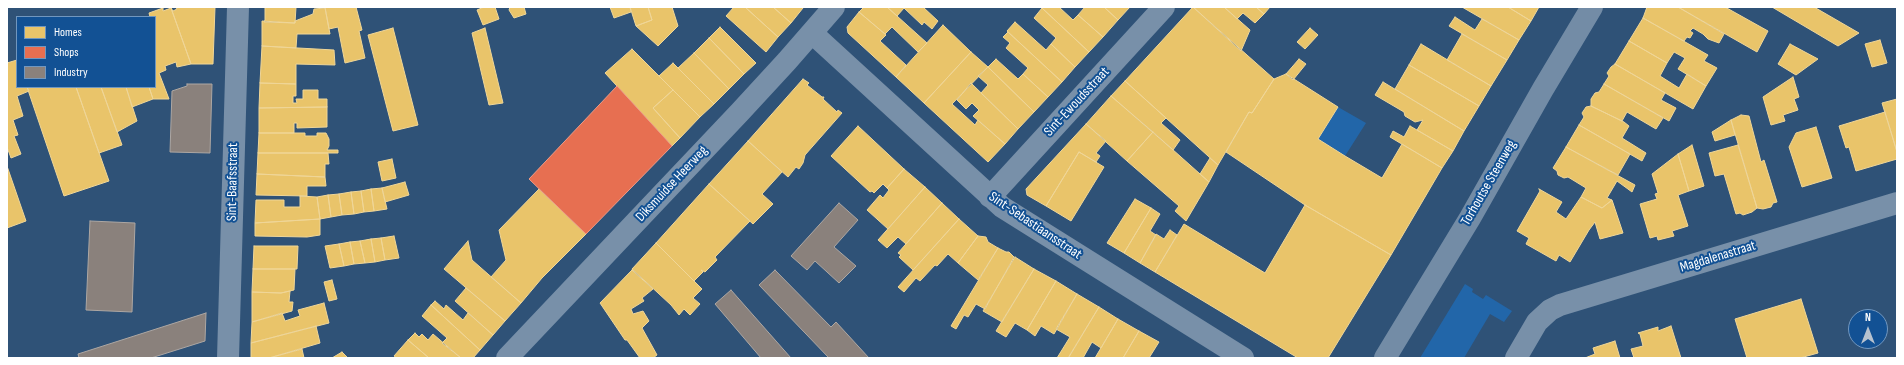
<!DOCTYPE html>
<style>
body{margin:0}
#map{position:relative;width:1904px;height:365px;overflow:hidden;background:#2f5277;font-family:"Sofia Sans Condensed",sans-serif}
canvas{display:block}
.frame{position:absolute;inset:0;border:8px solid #fff;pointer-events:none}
.legend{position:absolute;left:16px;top:16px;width:140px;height:72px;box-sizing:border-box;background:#125194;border:1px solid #7197bf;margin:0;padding:5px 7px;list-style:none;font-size:12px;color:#fff}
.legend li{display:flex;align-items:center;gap:8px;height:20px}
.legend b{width:20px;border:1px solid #7197bf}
.north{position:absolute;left:1848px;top:309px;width:40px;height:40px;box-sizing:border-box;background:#125194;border:1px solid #7197bf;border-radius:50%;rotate:0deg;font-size:11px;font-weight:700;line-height:16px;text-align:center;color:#fff}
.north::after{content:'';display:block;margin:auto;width:14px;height:18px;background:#b6c2cf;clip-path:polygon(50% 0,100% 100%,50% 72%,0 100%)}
</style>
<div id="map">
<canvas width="1904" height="365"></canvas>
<div class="frame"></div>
<ul class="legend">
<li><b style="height:11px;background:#e9c46a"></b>Homes</li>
<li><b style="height:11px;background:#e76f51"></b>Shops</li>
<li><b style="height:11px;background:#8a817c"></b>Industry</li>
</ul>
<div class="north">N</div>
</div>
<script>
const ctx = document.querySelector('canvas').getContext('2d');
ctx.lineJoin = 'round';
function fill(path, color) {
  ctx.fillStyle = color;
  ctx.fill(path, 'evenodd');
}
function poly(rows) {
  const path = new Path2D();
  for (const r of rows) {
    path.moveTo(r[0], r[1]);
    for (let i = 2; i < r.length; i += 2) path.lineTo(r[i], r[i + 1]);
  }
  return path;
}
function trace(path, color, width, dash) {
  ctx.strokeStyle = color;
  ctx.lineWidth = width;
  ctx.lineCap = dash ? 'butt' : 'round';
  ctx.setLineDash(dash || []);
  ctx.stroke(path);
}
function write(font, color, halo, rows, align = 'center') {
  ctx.font = font + ' "Sofia Sans Condensed",sans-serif';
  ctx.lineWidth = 4;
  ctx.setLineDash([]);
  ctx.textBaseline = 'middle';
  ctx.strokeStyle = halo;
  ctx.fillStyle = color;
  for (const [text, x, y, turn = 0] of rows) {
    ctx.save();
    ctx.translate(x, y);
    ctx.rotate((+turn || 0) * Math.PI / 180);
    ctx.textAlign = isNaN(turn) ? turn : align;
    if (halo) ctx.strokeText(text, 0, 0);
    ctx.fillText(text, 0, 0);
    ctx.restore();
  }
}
const green = poly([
 [1338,107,1366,123,1345,156,1318,139],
 [1465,284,1473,289,1472,292,1483,299,1486,295,1512,311,1504,322,1490,314,1464,358,1420,358]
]);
const homes = poly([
 [176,7,215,7,213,64,191,64,171,8,173,11,177,9,176,7],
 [265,7,296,7,295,23,264,22,265,20,265,7],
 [325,7,356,7,362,30,359,31,365,58,345,63,338,27,329,29,325,7],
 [484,7,495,7,499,19,483,25,477,10,484,7],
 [510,7,524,7,526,14,514,18,509,10,510,7],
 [610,7,630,7,631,12,614,18,610,7],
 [630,7,648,7,652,20,636,26,630,7],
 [648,7,672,7,678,26,658,46,636,26,652,20,648,7],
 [734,7,745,7,778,37,766,52,726,16,734,7],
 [745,7,773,7,791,23,778,37,745,7],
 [773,7,801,7,803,8,791,23,773,7],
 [864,7,887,7,927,43,918,52,892,27,885,34,859,12,864,7],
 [887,7,923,7,938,21,932,29,924,22,922,25,904,8,897,16,887,7],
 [1044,7,1059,7,1073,20,1078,15,1103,37,1089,52,1042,8,1044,7],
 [1085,7,1104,7,1118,20,1103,37,1078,15,1085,7],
 [1104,7,1130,7,1118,20,1104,7],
 [1193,7,1224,7,1250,30,1241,51,1193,7],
 [1193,7,1274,79,1252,113,1249,112,1218,165,1125,81,1193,7],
 [1224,7,1256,7,1264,14,1255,23,1243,13,1237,19,1224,7],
 [1256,7,1270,7,1264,14,1256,7],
 [1462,7,1508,7,1531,21,1519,40,1462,7],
 [1508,7,1539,7,1531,21,1508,7],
 [1678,7,1724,34,1719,43,1708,39,1703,34,1693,28,1690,31,1693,33,1690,38,1687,37,1684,41,1643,18,1647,7,1678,7],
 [1678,7,1725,7,1768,31,1757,52,1678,7],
 [1772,7,1814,7,1859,33,1838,46,1772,7],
 [163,8,163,11,171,8,191,64,177,67,176,62,165,66,166,70,159,73,169,99,153,99,149,87,155,87,155,17,150,17,149,13,163,8],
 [325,8,330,34,297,34,296,48,262,46,262,21,295,23,295,21,313,14,314,9,325,8],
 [1042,8,1089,52,1075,67,1051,44,1056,38,1034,18,1042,8],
 [859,12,886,35,880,41,906,65,896,77,848,33,847,27,859,12],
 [1455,17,1475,30,1482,19,1519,40,1507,60,1449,26,1455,17],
 [1643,18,1708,55,1704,61,1717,68,1706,86,1678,69,1685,58,1674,52,1667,63,1629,41,1643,18],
 [1015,22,1046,50,1051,44,1075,67,1062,82,1007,31,1015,22],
 [943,25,971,52,924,103,896,77,943,25],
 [720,27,756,63,744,74,709,38,720,27],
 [393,28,418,125,393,131,368,35,393,28],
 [485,28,503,103,489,105,472,33,485,28],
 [1310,28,1318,35,1305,49,1297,42,1310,28],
 [1008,32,1062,82,1048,97,1023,74,1028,68,1006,48,1010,43,1003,37,1008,32],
 [1462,34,1507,60,1491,86,1447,60,1462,34],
 [709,38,744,74,729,89,694,53,709,38],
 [1880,40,1887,63,1872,67,1865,44,1880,40],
 [1629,41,1667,63,1660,76,1679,88,1687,74,1706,86,1693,109,1615,64,1629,41],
 [1421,44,1491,86,1479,106,1409,65,1421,44],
 [1790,44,1818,59,1796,75,1778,64,1790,44],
 [262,46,334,50,335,65,296,64,296,84,260,83,262,46],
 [632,49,673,90,653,108,680,138,672,146,605,73,632,49],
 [971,52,988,67,952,104,975,125,978,120,1005,144,988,162,924,103,971,52],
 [694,53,729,89,714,104,678,68,694,53],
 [996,59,1018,79,1023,74,1048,97,1034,112,988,67,996,59],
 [1299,59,1306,64,1293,80,1286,74,1299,59],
 [17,60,17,87,27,87,29,91,17,96,23,116,13,120,18,135,14,136,21,154,11,158,7,147,7,63,17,60],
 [673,63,714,104,700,117,659,76,673,63],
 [1615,64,1665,93,1661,100,1676,108,1669,121,1604,84,1609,76,1607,73,1611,67,1615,64],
 [1409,65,1479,106,1464,131,1395,89,1409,65],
 [988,67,1034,112,1018,129,981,93,988,85,978,76,988,67],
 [1286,74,1338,107,1318,139,1345,156,1382,178,1402,144,1442,168,1391,255,1305,205,1226,152,1249,112,1252,113,1274,79,1286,74],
 [1793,77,1799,97,1794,99,1798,110,1783,115,1785,121,1771,125,1763,97,1793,77],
 [803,79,809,83,807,85,822,97,824,97,823,99,837,112,838,110,842,113,805,155,803,163,799,169,796,167,788,177,748,141,803,79],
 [1125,81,1166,118,1161,123,1180,140,1173,150,1111,96,1125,81],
 [1383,82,1464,131,1453,151,1417,130,1423,120,1415,122,1405,116,1404,112,1375,95,1383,82],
 [260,83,296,84,296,96,293,96,293,103,297,103,296,99,303,99,303,90,318,90,318,99,327,99,327,107,259,108,260,83],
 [971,83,1018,129,1005,144,973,116,979,110,972,103,966,109,957,100,971,83],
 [1604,84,1663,118,1656,129,1627,112,1622,121,1591,106,1591,99,1595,93,1599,92,1604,84],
 [27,87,76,87,109,181,64,196,27,87],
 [76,87,101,87,122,145,99,153,76,87],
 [101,87,126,87,137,121,117,132,101,87],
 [126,87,149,87,153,99,132,107,126,87],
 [673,90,700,117,680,138,653,108,673,90],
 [1111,96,1153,132,1127,161,1086,124,1111,96],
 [1897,99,1897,152,1882,103,1897,99],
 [1591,106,1624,122,1629,126,1622,138,1646,153,1642,161,1579,125,1584,117,1582,113,1586,107,1591,106],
 [327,107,327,127,297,128,297,123,294,123,294,133,259,133,259,108,327,107],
 [1885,112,1897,152,1897,159,1856,171,1849,147,1846,148,1839,126,1885,112],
 [1741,115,1749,116,1761,162,1764,160,1777,202,1773,203,1771,207,1763,209,1757,208,1731,120,1741,115],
 [1731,120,1735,135,1715,141,1712,132,1731,120],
 [1086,124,1106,141,1096,153,1100,156,1096,162,1079,152,1046,206,1027,195,1026,189,1086,124],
 [1579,125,1630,154,1618,175,1566,147,1579,125],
 [858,126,904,169,887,188,883,184,874,193,872,191,870,192,831,156,858,126],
 [1410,126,1453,151,1442,168,1390,137,1393,131,1404,137,1410,126],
 [1816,127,1832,178,1802,187,1789,147,1796,133,1816,127],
 [1153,132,1209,182,1186,221,1175,211,1179,206,1127,161,1153,132],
 [259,133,305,133,305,136,317,136,317,133,326,133,329,139,329,146,327,150,338,150,338,153,258,153,259,133],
 [748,141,782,172,762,194,773,204,753,224,709,184,748,141],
 [1692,145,1704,186,1689,191,1678,154,1692,145],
 [1738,145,1757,208,1752,212,1743,215,1740,213,1736,214,1724,174,1715,176,1709,153,1738,145],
 [1566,147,1635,185,1632,192,1617,181,1607,198,1612,200,1602,208,1581,197,1586,188,1568,177,1564,178,1558,175,1557,171,1553,168,1566,147],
 [1079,152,1104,167,1071,221,1046,206,1079,152],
 [258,153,328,153,329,164,325,164,325,177,257,174,258,153],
 [1678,154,1689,191,1678,195,1688,226,1672,231,1674,236,1658,240,1657,236,1650,238,1640,204,1657,199,1655,194,1658,193,1652,174,1678,154],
 [1210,158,1218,165,1209,182,1200,174,1210,158],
 [392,159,396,178,382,181,378,162,392,159],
 [7,166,26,221,7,228,7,166],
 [904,169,925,187,888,229,867,210,880,195,883,198,889,190,887,188,904,169],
 [257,174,325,177,326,186,307,186,307,196,256,195,257,174],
 [405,182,409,195,385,202,382,188,405,182],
 [709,184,750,221,715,257,717,260,705,272,701,270,703,272,694,281,656,243,709,184],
 [925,187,942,203,906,244,898,237,887,248,878,240,925,187],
 [382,188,387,209,374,211,371,189,382,188],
 [371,189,374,211,364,212,361,191,371,189],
 [539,189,586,234,542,278,521,303,491,277,506,260,499,230,539,189],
 [1539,189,1562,202,1556,212,1566,219,1581,197,1602,208,1612,200,1623,233,1600,239,1595,222,1589,230,1570,262,1559,255,1556,261,1526,244,1529,238,1517,231,1540,191,1539,189],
 [361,191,364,212,354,214,351,192,361,191],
 [351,192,354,214,342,215,339,194,351,192],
 [339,194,342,215,331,217,328,195,339,194],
 [328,195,331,217,320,219,317,197,328,195],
 [300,196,317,197,320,219,255,223,256,200,284,200,284,207,300,207,300,196],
 [1135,199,1151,208,1124,253,1107,243,1135,199],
 [942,203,959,219,913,270,899,257,901,255,898,253,942,203],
 [1305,205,1391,255,1328,358,1298,358,1155,272,1184,224,1265,273,1305,205],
 [1151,208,1160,214,1150,231,1156,235,1140,263,1124,253,1151,208],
 [320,219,320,235,307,237,255,236,255,223,320,219],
 [959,219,978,236,958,263,948,254,937,266,935,265,920,281,916,278,904,292,898,287,959,219],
 [1170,230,1177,235,1155,272,1140,263,1156,234,1164,239,1170,230],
 [394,236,399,258,385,260,381,238,394,236],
 [978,236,986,237,988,242,998,248,978,280,958,263,978,236],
 [381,238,385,260,375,262,371,239,381,238],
 [371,239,375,262,365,263,360,241,371,239],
 [360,241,365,263,354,264,350,242,360,241],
 [468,241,472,260,521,303,505,321,444,269,468,241],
 [350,242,354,264,344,266,339,244,350,242],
 [656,243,702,289,693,298,700,304,690,315,684,309,679,315,671,305,632,269,656,243],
 [339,244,344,266,330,268,325,246,339,244],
 [254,246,298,246,297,269,253,269,254,246],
 [998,248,1006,252,1009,252,1014,257,985,309,976,304,968,317,964,315,956,329,951,326,998,248],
 [1015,257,1034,269,1002,322,983,311,1015,257],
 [253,269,295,269,294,290,281,293,252,292,253,269],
 [1034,269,1056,281,1027,330,1015,323,1006,337,996,331,1034,269],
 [632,270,653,289,642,298,644,301,631,309,633,314,643,311,649,321,642,328,657,355,653,358,640,358,627,340,625,340,600,303,632,270],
 [332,280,337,299,329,301,324,282,332,280],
 [1056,281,1077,294,1054,334,1041,326,1035,336,1027,330,1056,281],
 [466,288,505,321,493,335,455,301,466,288],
 [290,291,289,302,293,302,292,311,252,322,252,292,281,293,290,291],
 [1077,294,1099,307,1068,358,1057,358,1070,337,1056,329,1077,294],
 [1801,299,1818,353,1800,358,1747,358,1735,319,1801,299],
 [435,301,444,309,446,305,463,320,468,313,493,335,480,350,431,305,435,301],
 [324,303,329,323,251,343,252,322,282,313,285,321,300,316,298,310,324,303],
 [431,305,480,350,473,358,461,358,442,343,447,338,422,316,431,305],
 [1099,307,1118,319,1101,348,1092,342,1083,358,1071,358,1069,357,1099,307],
 [1118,319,1139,331,1123,358,1095,358,1118,319],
 [316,326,320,343,269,358,251,358,251,343,316,326],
 [1671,326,1681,358,1634,358,1631,349,1643,346,1640,334,1638,333,1658,327,1658,331,1671,326],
 [1139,331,1159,342,1149,358,1123,358,1139,331],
 [415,333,419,337,422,334,428,340,433,334,461,358,429,358,408,340,415,333],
 [408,340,429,358,397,358,394,356,408,340],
 [1615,341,1620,358,1585,358,1595,354,1593,348,1615,341],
 [302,349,304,358,269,358,302,349],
 [342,352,348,358,332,358,342,352]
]);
const shops = poly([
 [617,86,672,146,586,234,529,179,617,86]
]);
const industry = poly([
 [187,84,212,84,210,153,170,152,172,91,187,86,187,84],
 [839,203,858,220,834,247,856,266,839,283,815,261,807,270,791,256,839,203],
 [90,221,135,223,132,312,86,310,90,221],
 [775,270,831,327,836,322,869,358,829,358,759,285,775,270],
 [731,290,791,358,761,358,715,304,731,290],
 [206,313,205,341,151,358,79,358,78,354,206,313]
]);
const minor = poly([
 [812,33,1002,207,1243,358],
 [990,197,1164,7],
 [228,358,238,7],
 [507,358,740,112,787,61,834,7],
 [1516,358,1537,322,1550,310,1560,305,1897,203]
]);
const secondary = poly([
 [1385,358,1470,218,1543,89,1592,7]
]);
const streetNames = [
 ["Sint-Ewoudsstraat",1077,102,-47],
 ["Sint-Baafsstraat",233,182,-89],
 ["Torhoutse Steenweg",1489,183,-60],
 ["Diksmuidse Heerweg",672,184,-47],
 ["Sint-Sebastiaansstraat",1035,226,34],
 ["Magdalenastraat",1718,257,-17]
];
fill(green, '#2266a9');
fill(homes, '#e9c46a');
trace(homes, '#f0d697', 1);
fill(shops, '#e76f51');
trace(shops, '#ee9a85', 1);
fill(industry, '#8a817c');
trace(industry, '#ada7a3', 1);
trace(minor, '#7890a9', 22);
trace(secondary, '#738ca6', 22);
write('14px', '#fff', '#125194', streetNames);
</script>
